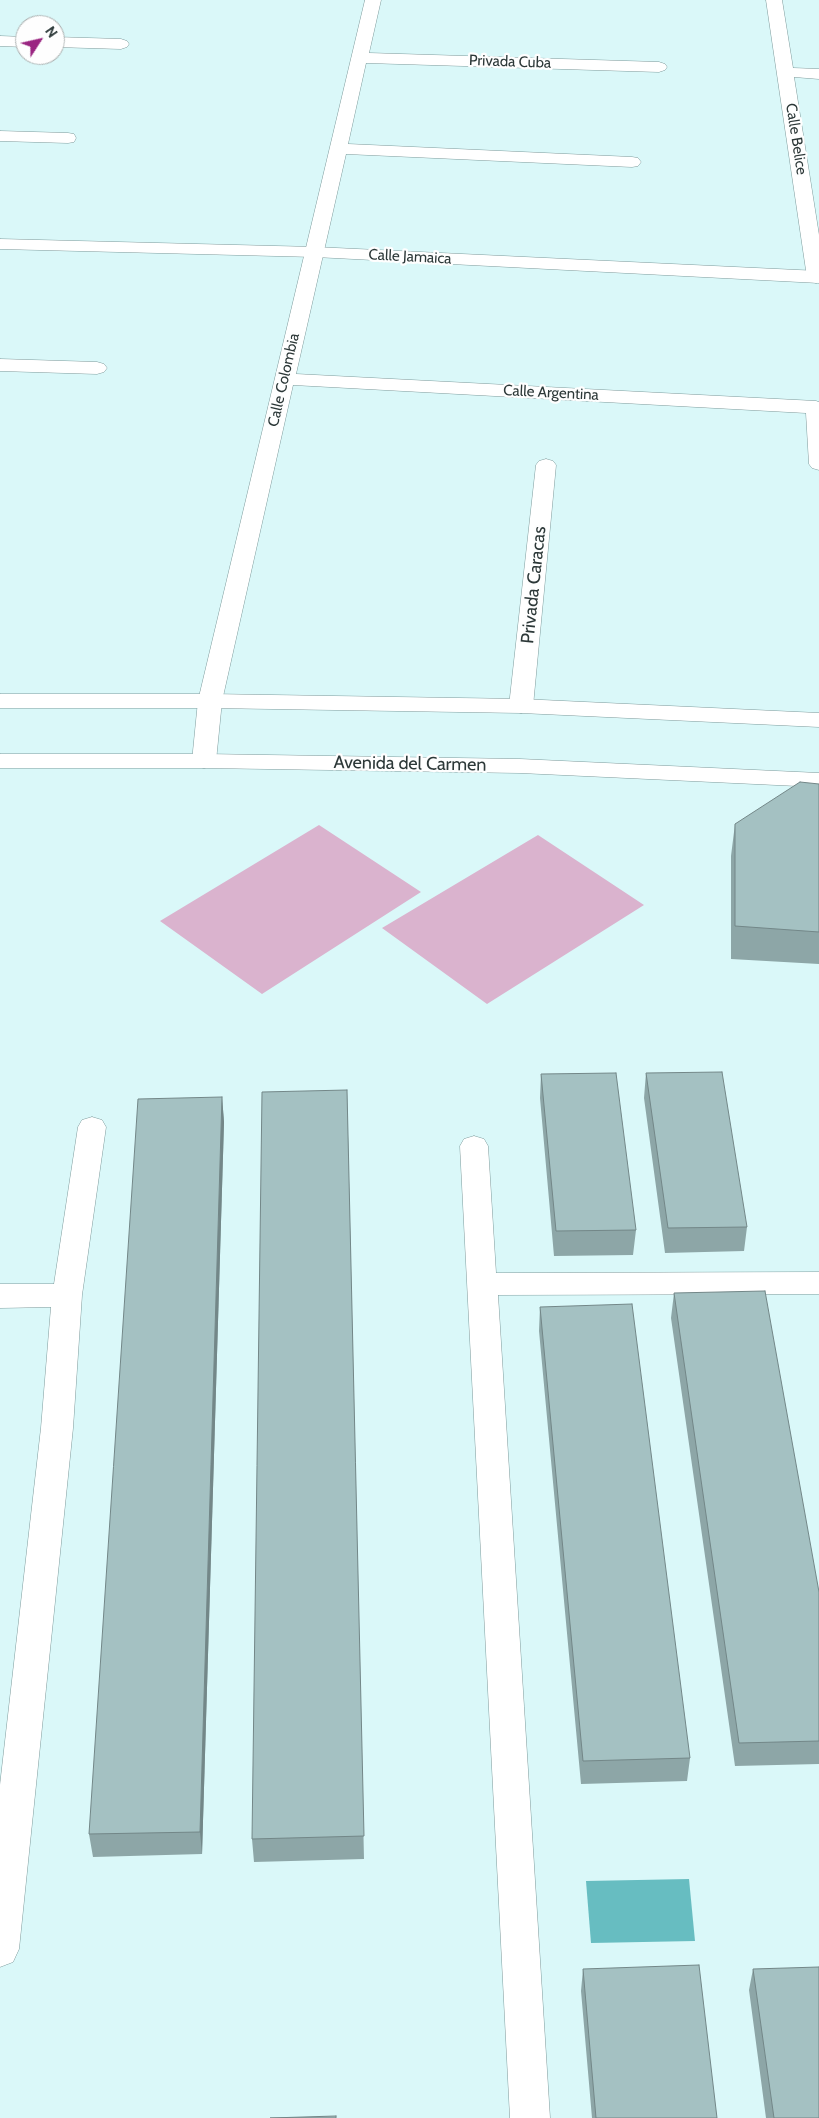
<!DOCTYPE html>
<style>
body{margin:0}
#map{position:relative;width:819px;height:2118px;overflow:hidden;background:#daf8f9;font-family:Cabin,sans-serif}
canvas{display:block}
.north{position:absolute;left:15px;top:15px;width:50px;height:50px;box-sizing:border-box;background:#fefefe;border:1px solid #aaafaf;border-radius:50%;rotate:55deg;font-size:14px;font-weight:700;line-height:20px;text-align:center;color:#2c3838}
.north::after{content:'';display:block;margin:auto;width:18px;height:22px;background:#9a2581;clip-path:polygon(50% 0,100% 100%,50% 72%,0 100%)}
</style>
<div id="map">
<canvas width="819" height="2118"></canvas>
<div class="north">N</div>
</div>
<script>
const ctx = document.querySelector('canvas').getContext('2d');
ctx.lineJoin = 'round';
function fill(path, color) {
  ctx.fillStyle = color;
  ctx.fill(path, 'evenodd');
}
function poly(rows) {
  const path = new Path2D();
  for (const r of rows) {
    path.moveTo(r[0], r[1]);
    for (let i = 2; i < r.length; i += 2) path.lineTo(r[i], r[i + 1]);
  }
  return path;
}
function trace(path, color, width, dash) {
  ctx.strokeStyle = color;
  ctx.lineWidth = width;
  ctx.lineCap = dash ? 'butt' : 'round';
  ctx.setLineDash(dash || []);
  ctx.stroke(path);
}
function write(font, color, halo, rows, align = 'center') {
  ctx.font = font + ' Cabin,sans-serif';
  ctx.lineWidth = 4.5;
  ctx.setLineDash([]);
  ctx.textBaseline = 'middle';
  ctx.strokeStyle = halo;
  ctx.fillStyle = color;
  for (const [text, x, y, turn = 0] of rows) {
    ctx.save();
    ctx.translate(x, y);
    ctx.rotate((+turn || 0) * Math.PI / 180);
    ctx.textAlign = isNaN(turn) ? turn : align;
    if (halo) ctx.strokeText(text, 0, 0);
    ctx.fillText(text, 0, 0);
    ctx.restore();
  }
}
const green = poly([
 [319,825,421,892,262,994,160,921],
 [538,835,644,905,487,1004,382,928]
]);
const water = poly([
 [689,1879,695,1941,591,1943,586,1881]
]);
const street = poly([
 [365,0,381,0,369,53,659,62,665,64,667,67,665,70,659,72,366,63,348,144,632,157,638,158,641,162,638,166,632,167,346,154,296,374,816,401,819,402,819,470,812,468,809,464,806,413,293,385,222,701,216,761,213,766,204,768,195,766,192,761,198,701,365,0],
 [766,0,782,0,793,68,819,69,819,79,794,77,819,235,819,282,816,283,809,281,807,277,766,0],
 [0,36,25,37,25,47,0,46,0,36],
 [55,37,121,39,127,41,129,44,127,47,121,49,55,47,55,37],
 [0,131,68,133,74,134,76,138,74,142,68,143,0,141,0,131],
 [0,359,97,362,104,364,107,368,104,372,97,374,0,371,0,359],
 [546,459,553,461,556,465,533,706,529,711,521,713,513,711,509,706,536,465,539,461,546,459],
 [92,1117,102,1120,106,1127,82,1295,73,1428,19,1949,13,1962,0,1967,0,1785,41,1428,51,1307,0,1308,0,1284,54,1284,78,1127,82,1120,92,1117],
 [474,1136,484,1139,488,1146,496,1273,819,1272,819,1294,498,1295,550,2118,510,2118,460,1146,464,1139,474,1136]
]);
const secondary = poly([
 [0,239,315,247,819,271,819,283,315,257,0,249,0,239],
 [0,694,210,694,521,699,819,713,819,727,521,713,210,708,0,708,0,694],
 [0,754,204,754,520,759,819,773,819,787,520,773,204,768,0,768,0,754]
]);
const wall = poly([
 [819,784,819,964,731,959,731,856,735,824],
 [646,1073,747,1227,744,1251,665,1253,644,1098],
 [541,1074,636,1230,633,1255,554,1256,540,1098],
 [347,1090,364,1859,254,1862,252,1839],
 [222,1097,224,1122,202,1854,93,1857,89,1834],
 [674,1293,819,1592,819,1764,735,1766,671,1318],
 [540,1307,690,1758,687,1781,581,1784,539,1331],
 [583,1969,717,2118,592,2118,581,1991],
 [753,1969,819,2118,766,2118,749,1990]
]);
const shadedWall = poly([
 [222,1097,224,1122,202,1854,200,1832]
]);
const building = poly([
 [800,782,819,784,819,932,735,926,735,824,800,782],
 [722,1072,747,1227,668,1228,646,1073,722,1072],
 [616,1073,636,1230,556,1231,541,1074,616,1073],
 [347,1090,364,1836,252,1839,262,1092,347,1090],
 [222,1097,200,1832,89,1834,138,1099,222,1097],
 [765,1291,819,1592,819,1741,739,1743,674,1293,765,1291],
 [632,1304,690,1758,583,1761,540,1307,632,1304],
 [699,1965,717,2118,596,2118,583,1969,699,1965],
 [819,1967,819,2118,774,2118,753,1969,819,1967],
 [336,2116,336,2118,270,2118,336,2116]
]);
const farStreetnames = [
 ["Privada Cuba",510,62,2],
 ["Calle Belice",796,139,81],
 ["Calle Jamaica",410,257,3],
 ["Calle Colombia",284,380,-77],
 ["Calle Argentina",551,393,3]
];
const streetNames = [
 ["Privada Caracas",534,585,-84],
 ["Avenida del Carmen",410,764,1]
];
fill(green, '#dab3ce');
fill(water, '#67bdc1');
trace(street, '#7f9b9c', 1);
trace(secondary, '#7f9b9c', 1);
fill(street, '#fff');
fill(secondary, '#fff');
fill(wall, '#8da6a7');
fill(shadedWall, '#738788');
fill(building, '#a4c1c2');
trace(building, '#738788', 1);
write('15px', '#2c3838', '#fefefe', farStreetnames);
write('18px', '#2c3838', '#fefefe', streetNames);
</script>
